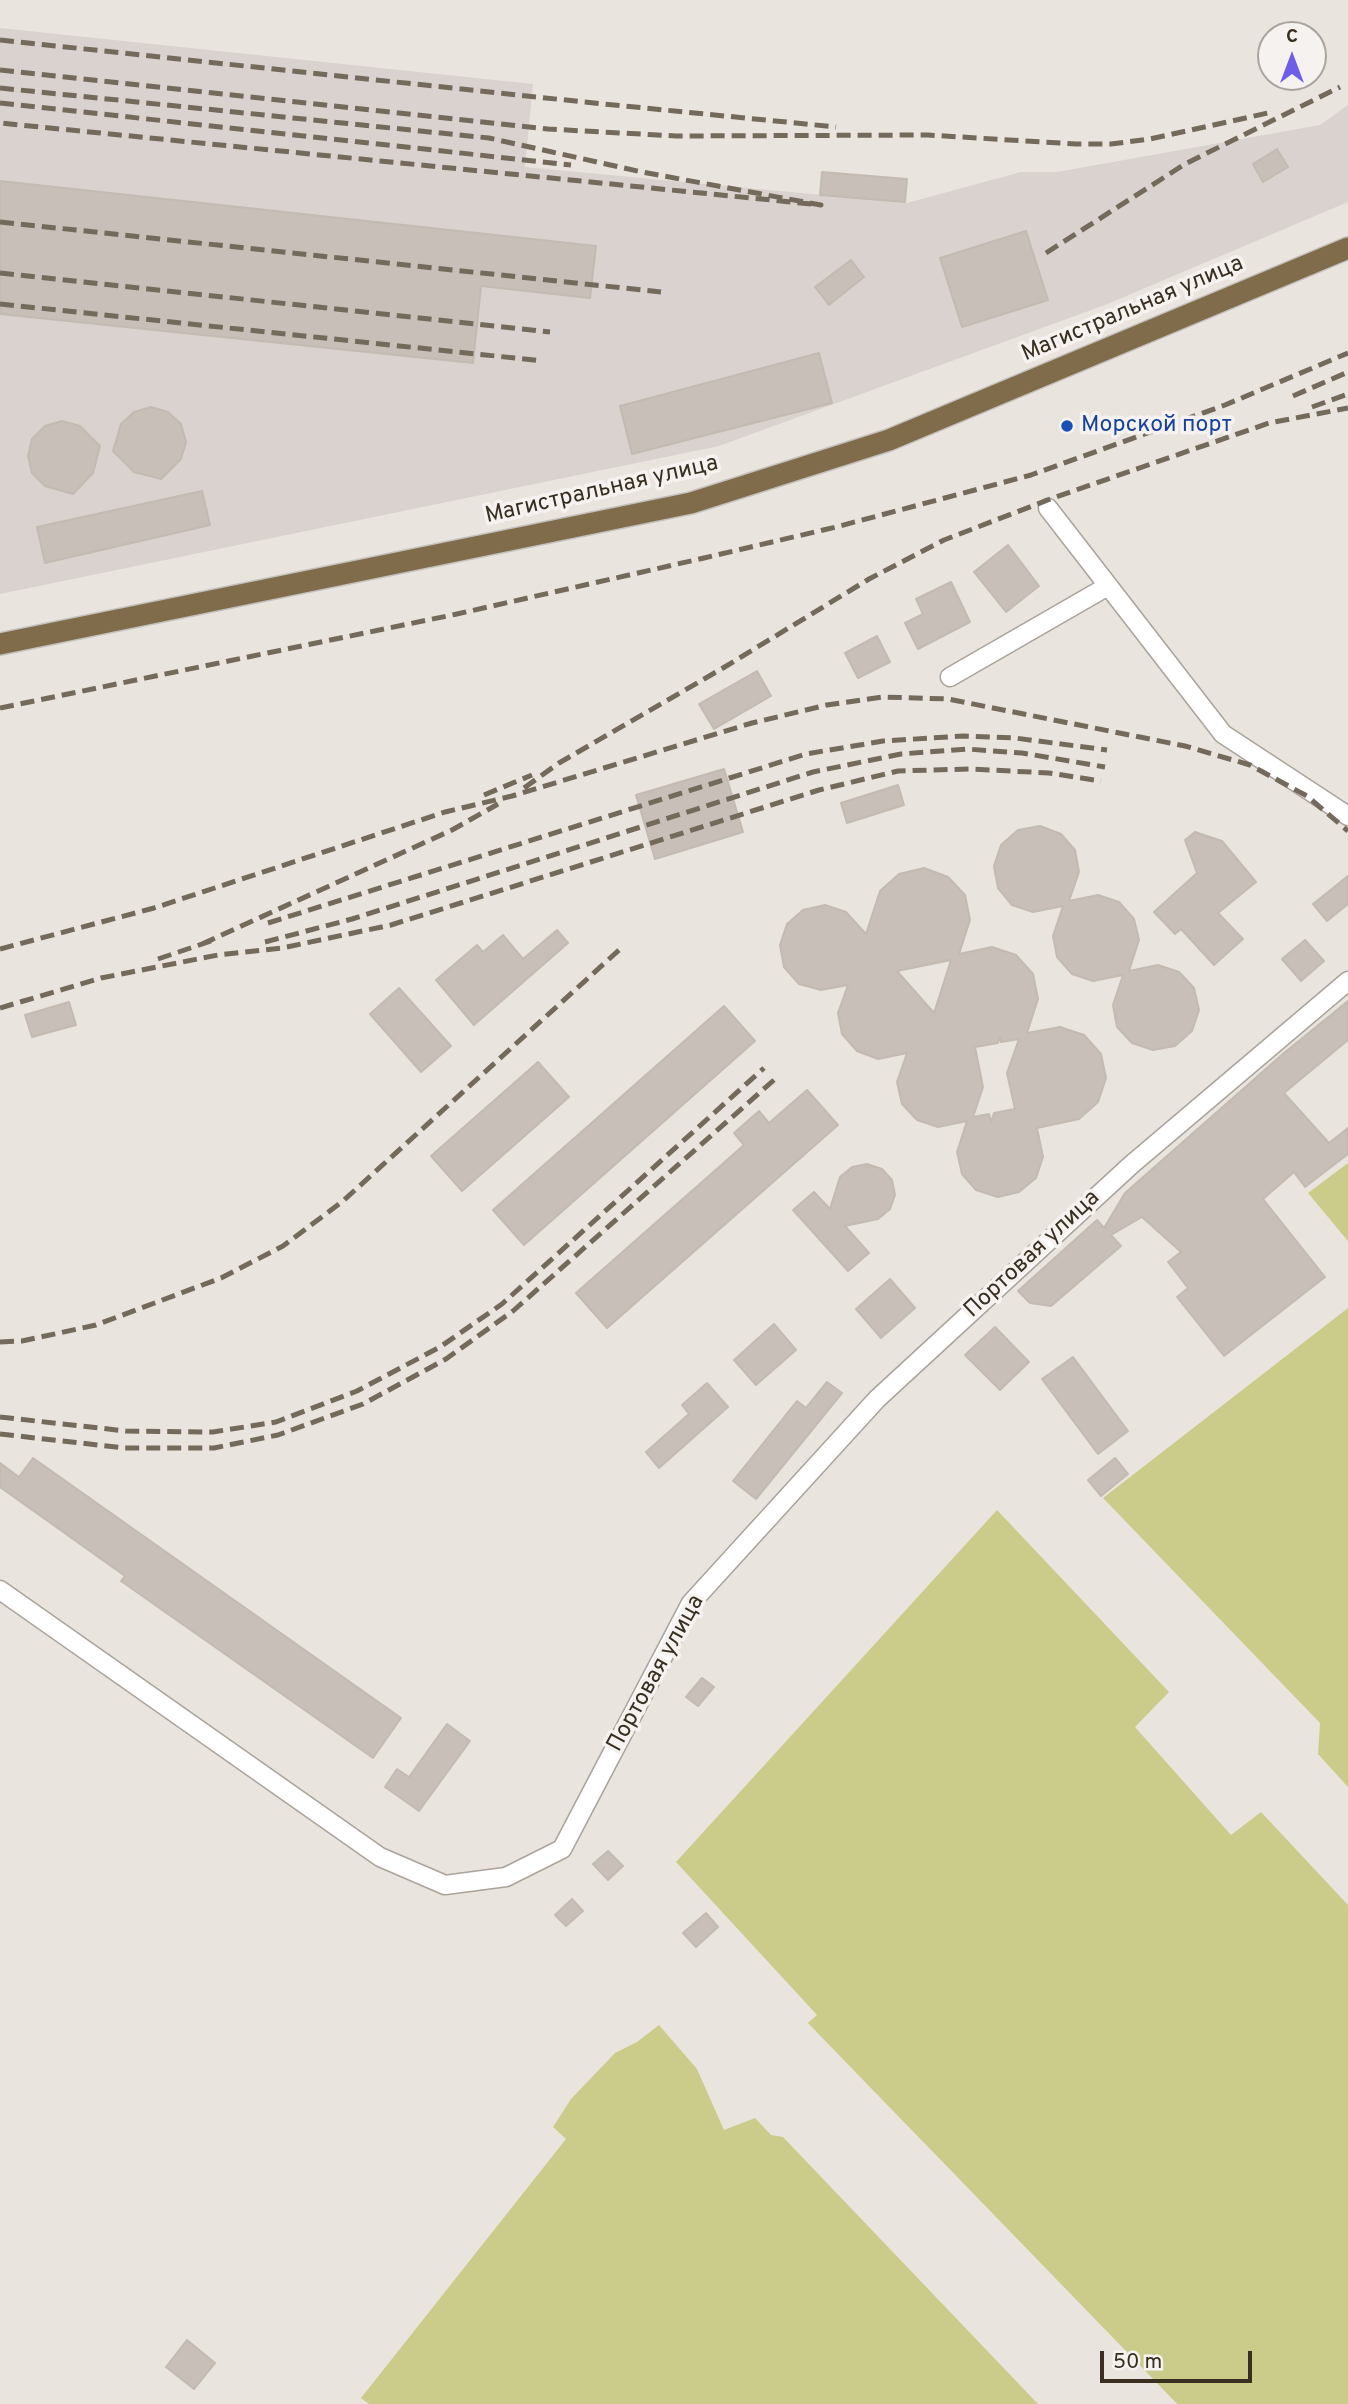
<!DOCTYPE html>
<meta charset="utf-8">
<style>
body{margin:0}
#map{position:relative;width:1348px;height:2404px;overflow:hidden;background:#eae4df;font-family:Overpass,sans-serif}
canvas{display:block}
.north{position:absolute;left:1257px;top:21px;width:70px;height:70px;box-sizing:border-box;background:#f6f2ef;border:2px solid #aaa49d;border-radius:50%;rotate:0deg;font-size:19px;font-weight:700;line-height:28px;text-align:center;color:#382f21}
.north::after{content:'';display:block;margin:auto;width:24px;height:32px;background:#6d5ee9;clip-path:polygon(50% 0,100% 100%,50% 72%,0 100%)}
.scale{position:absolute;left:1100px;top:2351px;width:152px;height:32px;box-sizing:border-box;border:4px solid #382f21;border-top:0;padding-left:9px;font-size:21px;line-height:24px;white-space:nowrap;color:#382f21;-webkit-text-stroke:5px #f6f2ef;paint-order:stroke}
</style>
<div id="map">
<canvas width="1348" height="2404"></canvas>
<div class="north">С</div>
<div class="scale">50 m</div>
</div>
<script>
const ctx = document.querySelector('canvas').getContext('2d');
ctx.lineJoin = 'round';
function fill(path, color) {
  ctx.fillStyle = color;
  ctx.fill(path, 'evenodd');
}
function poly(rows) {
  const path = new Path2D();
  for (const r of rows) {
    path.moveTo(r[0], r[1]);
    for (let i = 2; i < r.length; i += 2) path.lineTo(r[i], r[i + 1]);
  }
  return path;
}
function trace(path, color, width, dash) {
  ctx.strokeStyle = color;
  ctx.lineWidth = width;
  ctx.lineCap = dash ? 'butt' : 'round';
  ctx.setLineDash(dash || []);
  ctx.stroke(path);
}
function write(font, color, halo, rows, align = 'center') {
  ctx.font = font + ' Overpass,sans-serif';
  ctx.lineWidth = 7;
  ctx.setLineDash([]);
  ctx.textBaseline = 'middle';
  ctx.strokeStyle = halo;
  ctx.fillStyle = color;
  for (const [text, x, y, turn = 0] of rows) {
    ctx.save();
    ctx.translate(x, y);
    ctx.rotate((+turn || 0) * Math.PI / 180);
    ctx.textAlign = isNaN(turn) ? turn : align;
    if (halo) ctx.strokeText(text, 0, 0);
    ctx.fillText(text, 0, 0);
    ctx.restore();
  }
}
const built = poly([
 [0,28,533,84,525,167,907,203,1021,172,1057,172,1320,125,1348,105,1348,202,1105,305,719,446,0,594]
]);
const water = poly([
 [1348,1163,1348,1241,1308,1193],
 [1348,1308,1348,1787,1318,1754,1320,1723,1103,1498],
 [997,1510,1169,1692,1135,1727,1231,1835,1261,1812,1348,1905,1348,2404,1177,2404,923,2142,802,2028,817,2015,676,1862],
 [659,2025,697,2069,724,2130,755,2118,771,2135,783,2137,1038,2404,369,2404,361,2398,566,2139,553,2127,571,2099,615,2053,637,2042]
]);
const pier = poly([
 [805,2020,1177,2404,1172,2404,921,2145,892,2141,799,2030,799,2026]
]);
const building = poly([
 [1277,149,1288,167,1263,182,1253,164,1277,149],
 [822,172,907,179,905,202,820,195,822,172],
 [0,181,596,246,590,298,481,286,473,363,0,314,0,181],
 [1026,231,1048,300,962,327,940,258,1026,231],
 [851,260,864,277,829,305,815,287,851,260],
 [819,353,832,403,632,454,620,406,819,353],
 [151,407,168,412,181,424,186,442,181,459,161,479,134,472,113,451,121,424,134,412,151,407],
 [62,421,80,426,100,446,93,473,73,494,45,486,32,473,28,456,32,439,45,426,62,421],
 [202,491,210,525,45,563,37,527,202,491],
 [1008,545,1039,586,1006,612,974,572,1008,545],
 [951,582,970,622,918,649,905,623,923,614,916,599,951,582],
 [877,636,890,662,858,678,845,653,877,636],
 [757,671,771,696,714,729,699,704,757,671],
 [724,769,743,832,655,859,636,795,724,769],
 [898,785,904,805,847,823,841,803,898,785],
 [1040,826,1061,834,1075,850,1079,872,1069,901,1098,895,1119,902,1134,919,1139,940,1129,971,1158,965,1179,972,1194,988,1199,1010,1192,1031,1175,1046,1153,1050,1132,1043,1117,1027,1113,1005,1123,975,1093,981,1072,974,1057,957,1053,936,1063,906,1033,912,1012,905,998,888,994,866,1001,845,1018,830,1040,826],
 [1195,832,1222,841,1256,882,1218,913,1243,939,1214,965,1181,929,1175,934,1154,912,1197,873,1185,840,1195,832],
 [924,868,948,877,965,895,970,920,959,954,992,947,1016,955,1033,974,1038,999,1027,1033,1060,1027,1084,1035,1101,1054,1106,1078,1098,1102,1079,1119,1037,1128,1043,1157,1036,1178,1019,1192,998,1197,976,1190,962,1174,957,1152,967,1121,938,1127,917,1120,902,1104,897,1082,907,1053,878,1059,857,1051,842,1034,838,1013,848,985,821,990,799,984,784,967,780,945,787,924,803,910,825,905,846,912,866,934,880,891,899,874,924,868],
 [951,960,934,1013,897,971,951,960],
 [1000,1036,1001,1042,1019,1039,1007,1073,1015,1109,994,1113,991,1122,989,1114,973,1117,983,1087,975,1047,998,1043,1000,1036],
 [1348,876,1348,904,1327,921,1313,904,1348,876],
 [557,930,568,943,474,1025,436,980,477,945,483,952,503,935,523,959,557,930],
 [1305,940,1324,961,1301,981,1282,959,1305,940],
 [399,988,451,1046,421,1072,370,1014,399,988],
 [1348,1001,1348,1040,1284,1093,1329,1143,1348,1128,1348,1154,1305,1187,1294,1172,1263,1199,1325,1277,1224,1356,1177,1297,1188,1288,1168,1262,1181,1252,1142,1217,1111,1235,1121,1246,1051,1306,1030,1303,1018,1291,1097,1220,1104,1228,1125,1193,1284,1053,1348,1001],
 [69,1002,76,1025,32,1037,25,1015,69,1002],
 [724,1006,755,1041,524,1245,493,1210,724,1006],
 [538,1062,569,1097,462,1191,431,1156,538,1062],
 [807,1090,838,1125,607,1328,576,1293,744,1145,734,1133,759,1111,769,1123,807,1090],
 [867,1164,882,1169,892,1180,895,1195,890,1209,878,1219,845,1226,869,1253,848,1271,793,1210,814,1192,830,1209,840,1177,852,1167,867,1164],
 [890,1279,915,1308,881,1338,856,1309,890,1279],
 [774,1324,796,1350,756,1385,734,1360,774,1324],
 [995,1327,1029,1362,1000,1390,965,1355,995,1327],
 [1073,1357,1128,1431,1098,1454,1042,1379,1073,1357],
 [827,1382,842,1393,756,1499,733,1481,797,1401,806,1408,827,1382],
 [707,1383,728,1407,659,1468,646,1452,689,1414,682,1405,707,1383],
 [33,1458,401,1718,373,1758,121,1581,125,1576,0,1487,0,1463,19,1477,33,1458],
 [1115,1458,1128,1474,1101,1496,1088,1480,1115,1458],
 [702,1678,714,1687,698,1706,686,1697,702,1678],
 [447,1724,470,1741,419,1811,385,1787,397,1769,409,1777,447,1724],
 [608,1851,623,1866,608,1880,593,1864,608,1851],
 [572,1899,583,1911,566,1926,555,1915,572,1899],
 [706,1913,718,1927,696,1947,683,1933,706,1913],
 [187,2340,215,2363,194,2389,166,2367,187,2340]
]);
const minor = poly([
 [1048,508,1223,734,1348,816],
 [950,677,1108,586],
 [0,1590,380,1857,445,1885,506,1877,562,1849,691,1603,877,1399,1131,1165,1348,981]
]);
const trunk = poly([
 [0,644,691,503,889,440,1348,248]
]);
const rail = poly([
 [0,40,584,102,836,127],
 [0,70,548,129,676,136,928,135,1076,144,1111,144,1150,139,1268,113],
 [0,88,489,138,642,172,821,205,0,123],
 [0,103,571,165],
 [0,222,661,292],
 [1046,253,1185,164,1340,87],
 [0,273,550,332],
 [0,304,543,361],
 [1293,396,1348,372],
 [1312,407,1348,394],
 [0,708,457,614,704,558,836,527,1031,475,1225,405,1348,353],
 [524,788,559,763,723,668,869,579,944,540,1053,498,1269,423,1348,408],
 [484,795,532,775],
 [268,923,806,754,883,741,963,736,1015,738,1107,750],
 [265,942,352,919,813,772,901,754,967,749,1022,753,1105,767],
 [202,944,452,830,498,804],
 [0,949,154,908,445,812,512,796,752,723,827,705,882,697,948,699,1185,746,1250,765,1307,796,1348,831],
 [158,959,211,941],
 [0,1008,101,978,218,955,282,948,391,925,819,790,898,771,970,769,1049,773,1101,781],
 [0,1342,22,1341,96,1325,221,1278,283,1246,343,1201,619,950],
 [0,1417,126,1431,213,1432,276,1422,357,1391,440,1347,502,1304,764,1068],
 [0,1434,125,1448,214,1448,278,1435,363,1404,446,1359,513,1311,774,1080]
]);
const markers = [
 [1067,426,7,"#1a4fb4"]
];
const streetNames = [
 ["Магистральная улица",1133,310,-23],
 ["Магистральная улица",602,491,-13],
 ["Портовая улица",1033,1255,-43],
 ["Портовая улица",657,1674,-61]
];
const transitNames = [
 ["Морской порт",1081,426]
];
fill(built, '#d9d2ce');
fill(water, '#cbcc8a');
fill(pier, '#eae4df');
fill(building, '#c7bfb8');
trace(building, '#c3bab2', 2);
trace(minor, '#aaa39b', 21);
trace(trunk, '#c3c1bc', 24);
trace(minor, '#fff', 18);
trace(trunk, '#806c4a', 21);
trace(rail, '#746a5c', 5, [14, 7]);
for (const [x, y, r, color] of markers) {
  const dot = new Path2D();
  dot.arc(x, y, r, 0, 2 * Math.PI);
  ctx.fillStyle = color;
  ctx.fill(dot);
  trace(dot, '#f6f2ef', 2.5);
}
write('23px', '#382f21', '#f6f2ef', streetNames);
write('23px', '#164399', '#f6f2ef', transitNames, 'left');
</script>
